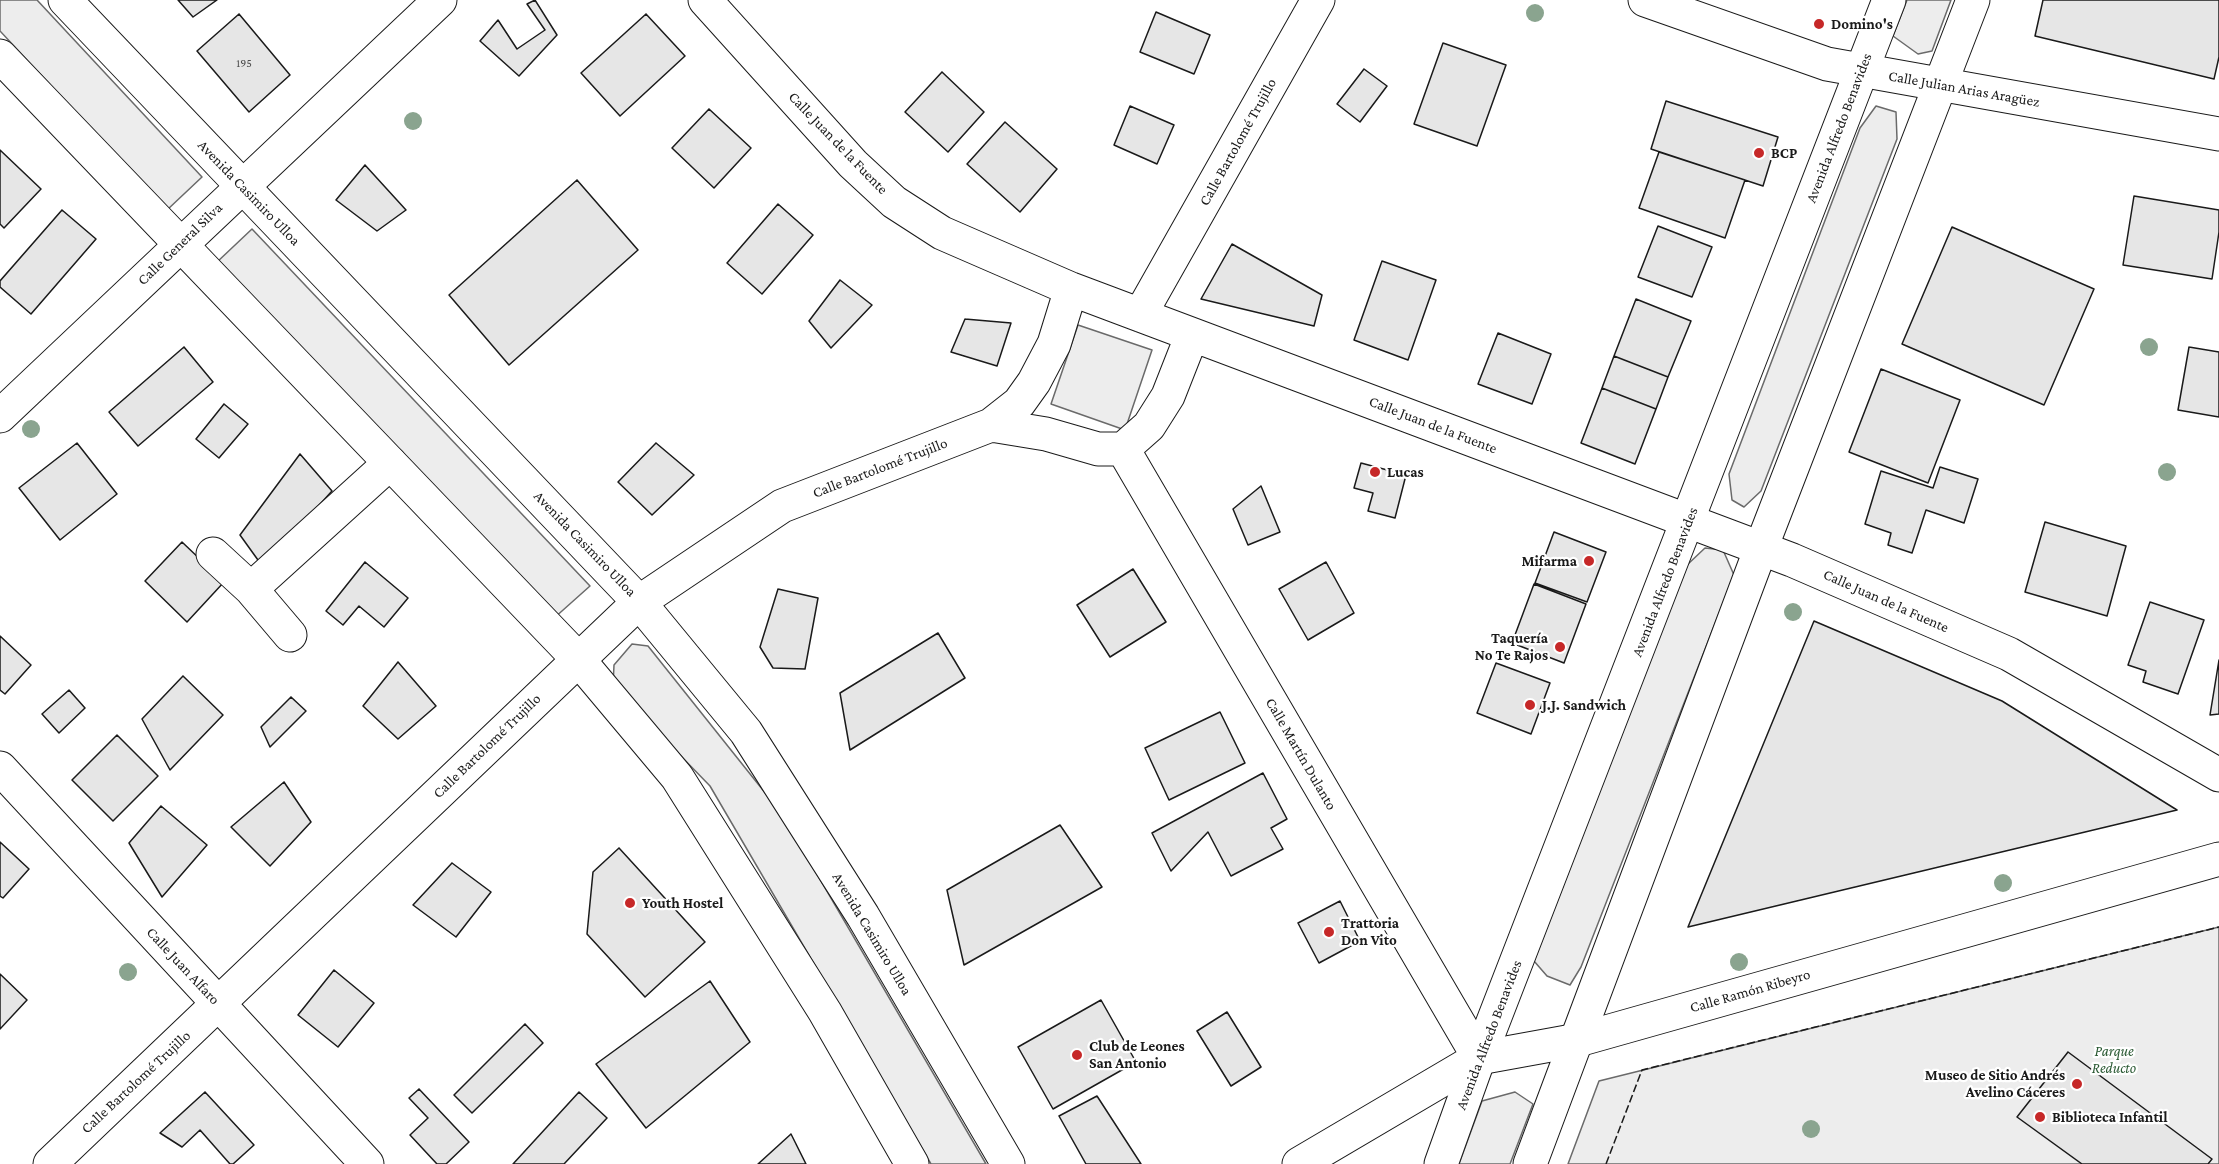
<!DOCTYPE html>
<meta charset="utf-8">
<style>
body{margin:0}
canvas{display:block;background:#fff}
</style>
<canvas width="2219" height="1164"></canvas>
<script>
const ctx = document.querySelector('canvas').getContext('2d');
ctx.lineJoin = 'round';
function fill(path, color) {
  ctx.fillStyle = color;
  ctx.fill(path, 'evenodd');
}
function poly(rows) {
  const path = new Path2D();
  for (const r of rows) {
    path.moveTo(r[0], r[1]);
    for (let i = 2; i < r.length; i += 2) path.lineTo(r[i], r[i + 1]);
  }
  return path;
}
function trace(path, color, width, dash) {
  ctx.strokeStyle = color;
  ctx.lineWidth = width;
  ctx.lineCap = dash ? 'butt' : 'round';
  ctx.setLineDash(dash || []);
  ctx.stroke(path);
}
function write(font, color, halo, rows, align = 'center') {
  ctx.font = font + ' "Crimson Pro",serif';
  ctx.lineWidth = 4.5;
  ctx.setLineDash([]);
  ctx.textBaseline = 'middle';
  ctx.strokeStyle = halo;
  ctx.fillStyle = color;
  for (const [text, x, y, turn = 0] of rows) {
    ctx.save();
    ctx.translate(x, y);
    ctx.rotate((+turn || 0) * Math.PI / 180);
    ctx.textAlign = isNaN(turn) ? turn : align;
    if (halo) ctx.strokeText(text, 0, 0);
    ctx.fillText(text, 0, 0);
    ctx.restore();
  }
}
const built = poly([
 [0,0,37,0,202,177,167,210,0,31,0,0],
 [1907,0,1951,0,1932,51,1918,54,1893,36,1907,0],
 [1876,106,1896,112,1897,139,1761,491,1744,507,1732,500,1729,474,1860,128,1876,106],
 [252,229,590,586,553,619,216,263,252,229],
 [1078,325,1152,350,1125,430,1051,404,1078,325],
 [1705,548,1723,550,1734,575,1581,967,1570,985,1547,976,1534,961,1687,565,1705,548],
 [632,644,648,646,782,814,986,1164,931,1164,710,786,613,686,614,665,632,644],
 [2219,927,2219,1164,1568,1164,1599,1081,2219,927],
 [1515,1092,1533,1104,1510,1164,1459,1164,1482,1101,1515,1092]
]);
const building = poly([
 [178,0,217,0,193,17,178,0],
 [535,0,557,35,519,76,480,41,498,20,517,49,545,30,527,4,535,0],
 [2043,0,2219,0,2219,57,2214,79,2035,36,2043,0],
 [1156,12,1210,35,1194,74,1140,52,1156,12],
 [239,14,290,75,249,112,197,51,239,14],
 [646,14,685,56,620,116,581,73,646,14],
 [1443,43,1506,65,1477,146,1414,124,1443,43],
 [1364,69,1387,86,1360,122,1337,104,1364,69],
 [942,72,984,112,948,152,905,112,942,72],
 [1666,101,1778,137,1763,186,1651,149,1666,101],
 [1130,106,1174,125,1157,164,1114,145,1130,106],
 [709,109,751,148,714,188,672,148,709,109],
 [1005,122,1057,169,1020,212,967,164,1005,122],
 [0,150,41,189,4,228,0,224,0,150],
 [1659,152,1745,180,1725,238,1639,208,1659,152],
 [365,165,406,210,377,231,336,200,365,165],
 [577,180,638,250,509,365,449,295,577,180],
 [2134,196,2219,210,2219,232,2212,279,2123,265,2134,196],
 [778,204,813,235,762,294,727,263,778,204],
 [62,210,96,239,31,314,0,287,0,281,62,210],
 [1658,226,1712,247,1692,297,1638,277,1658,226],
 [1952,227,2094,289,2044,405,1902,344,1952,227],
 [1232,244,1322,295,1314,326,1201,299,1232,244],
 [1382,261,1436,280,1408,360,1354,340,1382,261],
 [840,280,872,305,831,348,809,321,840,280],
 [1636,299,1691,321,1668,377,1614,356,1636,299],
 [965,319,1011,323,997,366,951,352,965,319],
 [1498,333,1551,354,1532,404,1478,384,1498,333],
 [184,347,213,382,138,446,109,412,184,347],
 [2189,347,2219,352,2219,417,2178,410,2189,347],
 [1614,356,1668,377,1656,409,1602,388,1614,356],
 [1881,369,1960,400,1928,483,1849,452,1881,369],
 [1602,388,1656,409,1635,464,1581,443,1602,388],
 [224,404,248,424,219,458,196,439,224,404],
 [77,443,117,494,60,540,19,488,77,443],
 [656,443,694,475,652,515,618,482,656,443],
 [300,454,332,491,263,567,240,535,300,454],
 [1361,463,1406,475,1395,518,1368,511,1373,493,1354,488,1361,463],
 [1940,467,1978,479,1964,523,1926,510,1912,553,1888,545,1891,533,1865,524,1881,471,1933,488,1940,467],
 [1261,486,1280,532,1248,545,1233,509,1261,486],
 [2045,522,2126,546,2107,616,2025,592,2045,522],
 [1554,532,1606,552,1587,602,1535,583,1554,532],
 [182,542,224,582,187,622,145,581,182,542],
 [365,562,408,598,384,627,359,606,343,625,326,611,365,562],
 [1326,562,1354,613,1308,640,1279,589,1326,562],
 [1133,569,1166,622,1110,657,1077,605,1133,569],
 [1534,584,1586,604,1564,663,1512,643,1534,584],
 [778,589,818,598,805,669,773,668,760,647,778,589],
 [2150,602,2204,620,2178,694,2143,682,2146,671,2128,665,2150,602],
 [1814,621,2002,701,2177,810,1688,927,1814,621],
 [938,633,965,678,850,750,840,693,938,633],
 [0,636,31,665,5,694,0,690,0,636],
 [2219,660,2219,714,2210,715,2219,660],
 [398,662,436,706,398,739,363,706,398,662],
 [1496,663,1550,683,1531,734,1477,713,1496,663],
 [183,676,223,715,170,770,142,719,183,676],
 [69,690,85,708,59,733,42,714,69,690],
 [291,697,306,711,270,747,261,727,291,697],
 [1220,712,1245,763,1169,800,1145,748,1220,712],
 [117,735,158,776,113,821,72,780,117,735],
 [1263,773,1287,819,1271,828,1283,849,1231,876,1208,832,1171,871,1152,833,1263,773],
 [284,782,311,822,270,866,231,827,284,782],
 [161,806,207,845,162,897,129,843,161,806],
 [1060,825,1102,887,964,965,947,890,1060,825],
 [0,842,29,869,3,898,0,896,0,842],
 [619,848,705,942,645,997,587,934,593,872,619,848],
 [452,863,491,892,456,937,413,905,452,863],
 [1340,901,1360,941,1319,963,1298,923,1340,901],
 [334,970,374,1003,338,1047,298,1015,334,970],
 [0,974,27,1000,0,1029,0,974],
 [710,981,750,1042,646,1128,596,1064,710,981],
 [1101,1000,1136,1062,1053,1109,1018,1047,1101,1000],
 [1227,1012,1261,1067,1231,1086,1197,1031,1227,1012],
 [525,1024,543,1043,472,1113,454,1095,525,1024],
 [2068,1052,2212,1159,2208,1164,2082,1164,2017,1117,2068,1052],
 [419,1089,469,1142,446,1164,437,1164,410,1135,428,1118,409,1098,419,1089],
 [205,1092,254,1145,233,1164,230,1164,200,1130,182,1147,160,1133,205,1092],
 [579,1092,607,1118,564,1164,513,1164,579,1092],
 [1097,1096,1141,1164,1086,1164,1059,1116,1097,1096],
 [791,1134,806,1164,758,1164,791,1134]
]);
const minor = poly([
 [705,0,853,164,894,202,942,233,1071,289,1792,560,2009,654,2219,775],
 [1645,0,1827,64,2219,134],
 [1140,315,1318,0],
 [0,416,440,0],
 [991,425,1046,434,1098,449,1123,449,1149,426,1168,396,1192,335],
 [1123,449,1479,1058],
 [213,554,251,589],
 [290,635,251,589,390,463],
 [0,768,367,1164],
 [50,1164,639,602,782,506,991,425,1019,403,1034,382,1054,344,1071,289],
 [1299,1164,1479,1058,1578,1040,2219,859]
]);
const major = poly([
 [65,0,639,602,746,732,863,916,1008,1164],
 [0,56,578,659,677,777,825,1012,912,1164],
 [1441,1164,1479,1058,1889,0],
 [1530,1164,1761,548,1973,0]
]);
const fence = poly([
 [1606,1164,1642,1070,2219,927]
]);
const trees = [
 [1535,13],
 [413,121],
 [2149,347],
 [31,429],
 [2167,472],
 [1793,612],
 [2003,883],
 [1739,962],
 [128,972],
 [1811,1129]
];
const markers = [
 [1819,24,6,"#c62828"],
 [1759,153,6,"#c62828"],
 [1375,472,6,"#c62828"],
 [1589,561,6,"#c62828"],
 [1560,647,6,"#c62828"],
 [1530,705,6,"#c62828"],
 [630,903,6,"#c62828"],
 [1329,932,6,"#c62828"],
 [1077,1055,6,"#c62828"],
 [2077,1084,6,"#c62828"],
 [2040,1117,6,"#c62828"]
];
const numberNames = [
 ["195",244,63]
];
const poiNames = [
 ["Domino's",1831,24],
 ["BCP",1771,153],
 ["Lucas",1387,472],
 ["Mifarma",1577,561,"right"],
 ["Taquería",1548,638,"right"],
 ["No Te Rajos",1548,655,"right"],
 ["J.J. Sandwich",1542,705],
 ["Youth Hostel",642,903],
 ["Trattoria",1341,923],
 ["Don Vito",1341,940],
 ["Club de Leones",1089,1046],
 ["San Antonio",1089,1063],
 ["Museo de Sitio Andrés",2065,1075,"right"],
 ["Avelino Cáceres",2065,1092,"right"],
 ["Biblioteca Infantil",2052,1117]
];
const streetNames = [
 ["Calle Julian Arias Aragüez",1964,89,10],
 ["Avenida Alfredo Benavides",1839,128,-69],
 ["Calle Bartolomé Trujillo",1238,142,-61],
 ["Calle Juan de la Fuente",838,143,46],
 ["Avenida Casimiro Ulloa",249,193,46],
 ["Calle General Silva",180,244,-44],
 ["Calle Juan de la Fuente",1433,425,21],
 ["Calle Bartolomé Trujillo",880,468,-21],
 ["Avenida Casimiro Ulloa",585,544,46],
 ["Avenida Alfredo Benavides",1665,582,-69],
 ["Calle Juan de la Fuente",1886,601,24],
 ["Calle Bartolomé Trujillo",487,746,-44],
 ["Calle Martín Dulanto",1301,754,60],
 ["Avenida Casimiro Ulloa",872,934,59],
 ["Calle Juan Alfaro",183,966,47],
 ["Calle Ramón Ribeyro",1750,991,-16],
 ["Avenida Alfredo Benavides",1489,1035,-69],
 ["Calle Bartolomé Trujillo",136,1082,-43]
];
const parkNames = [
 ["Parque",2114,1051],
 ["Reducto",2114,1068]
];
fill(built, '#ededed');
trace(built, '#6a6a6a', 1.5);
fill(building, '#e6e6e6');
trace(building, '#1a1a1a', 1.5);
trace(minor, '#1a1a1a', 35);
trace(major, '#1a1a1a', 35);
trace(minor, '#fff', 33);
trace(major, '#fff', 33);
trace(fence, '#1a1a1a', 1.5, [8, 3]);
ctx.fillStyle = '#8aa48f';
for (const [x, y] of trees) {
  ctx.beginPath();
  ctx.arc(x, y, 9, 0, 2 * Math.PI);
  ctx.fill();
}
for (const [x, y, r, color] of markers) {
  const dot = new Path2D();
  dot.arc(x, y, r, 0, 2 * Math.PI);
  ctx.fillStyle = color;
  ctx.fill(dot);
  trace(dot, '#fff', 2);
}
write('12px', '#4d4d4d', null, numberNames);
write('bold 15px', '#1a1a1a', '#fff', poiNames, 'left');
write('15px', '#1a1a1a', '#fff', streetNames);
write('italic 15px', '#2b5a34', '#fff', parkNames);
</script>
